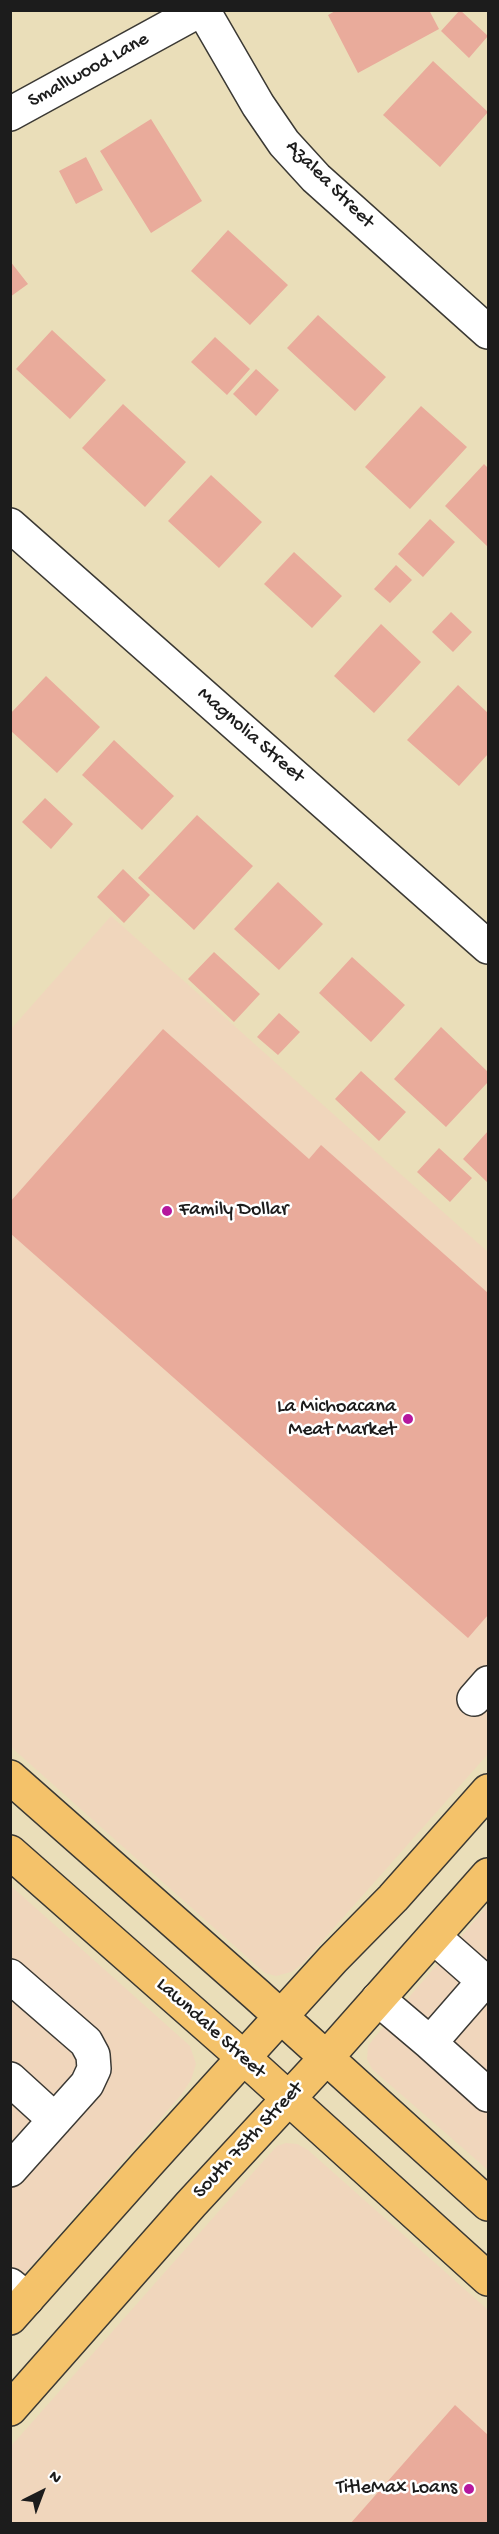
<!DOCTYPE html>
<style>
body{margin:0}
#map{position:relative;width:499px;height:2534px;overflow:hidden;background:#eadeb9;font-family:"Gochi Hand",sans-serif}
canvas{display:block}
.frame{position:absolute;inset:0;border:12px solid #1c1c1c;pointer-events:none}
.north{position:absolute;left:12px;top:2462px;width:60px;height:60px;-webkit-text-stroke:4px #fff;paint-order:stroke;rotate:42deg;font-size:16px;font-weight:700;line-height:24px;text-align:center;color:#1c1c1c}
.north::after{content:'';display:block;margin:auto;width:21px;height:27px;background:#1c1c1c;clip-path:polygon(50% 0,100% 100%,50% 72%,0 100%)}
</style>
<div id="map">
<canvas width="499" height="2534"></canvas>
<div class="frame"></div>
<div class="north">N</div>
</div>
<script>
const ctx = document.querySelector('canvas').getContext('2d');
ctx.lineJoin = 'round';
function fill(path, color) {
  ctx.fillStyle = color;
  ctx.fill(path, 'evenodd');
}
function poly(rows) {
  const path = new Path2D();
  for (const r of rows) {
    path.moveTo(r[0], r[1]);
    for (let i = 2; i < r.length; i += 2) path.lineTo(r[i], r[i + 1]);
  }
  return path;
}
function trace(path, color, width, dash) {
  ctx.strokeStyle = color;
  ctx.lineWidth = width;
  ctx.lineCap = dash ? 'butt' : 'round';
  ctx.setLineDash(dash || []);
  ctx.stroke(path);
}
function write(font, color, halo, rows, align = 'center') {
  ctx.font = font + ' "Gochi Hand",sans-serif';
  ctx.lineWidth = 5;
  ctx.setLineDash([]);
  ctx.textBaseline = 'middle';
  ctx.strokeStyle = halo;
  ctx.fillStyle = color;
  for (const [text, x, y, turn = 0] of rows) {
    ctx.save();
    ctx.translate(x, y);
    ctx.rotate((+turn || 0) * Math.PI / 180);
    ctx.textAlign = isNaN(turn) ? turn : align;
    if (halo) ctx.strokeText(text, 0, 0);
    ctx.fillText(text, 0, 0);
    ctx.restore();
  }
}
const built = poly([
 [111,916,488,1252,488,1754,301,1965,291,1972,276,1976,265,1973,11,1747,11,1029],
 [11,1886,190,2046,196,2064,191,2080,181,2095,11,2289],
 [488,1905,488,2170,372,2069,367,2059,368,2046,375,2037],
 [286,2143,297,2144,308,2150,488,2310,488,2523,11,2524,11,2446,258,2167,277,2146]
]);
const building = poly([
 [337,10,429,10,439,29,358,73,328,15],
 [460,10,488,36,469,58,441,31],
 [433,61,488,112,440,167,383,115],
 [151,119,202,201,151,233,100,151],
 [86,157,103,190,76,204,59,171],
 [228,230,288,285,250,325,191,271],
 [10,261,28,284,10,297],
 [318,315,386,377,355,411,287,348],
 [52,330,106,380,70,419,16,369],
 [215,337,250,369,227,395,191,362],
 [256,369,279,390,256,416,233,394],
 [123,404,186,462,145,507,82,448],
 [421,406,467,447,410,509,365,467],
 [484,464,488,468,488,547,445,506],
 [211,475,262,522,219,568,168,521],
 [430,519,455,542,423,577,398,554],
 [294,552,342,596,312,628,264,584],
 [396,565,412,580,390,603,374,589],
 [451,612,472,632,453,652,432,632],
 [381,624,421,662,374,713,334,676],
 [46,676,100,727,57,773,10,730,10,714],
 [458,685,488,713,488,754,459,786,407,740],
 [114,740,174,796,142,830,82,775],
 [45,798,73,824,51,849,22,822],
 [197,815,253,866,194,930,138,878],
 [123,869,150,895,124,923,97,897],
 [278,882,323,924,279,970,234,929],
 [214,952,260,994,234,1022,188,979],
 [352,957,405,1005,371,1042,319,993],
 [279,1013,300,1032,278,1055,257,1037],
 [441,1027,488,1072,488,1082,446,1127,394,1079],
 [163,1029,309,1159,321,1145,488,1293,488,1615,468,1638,10,1233,10,1202],
 [361,1071,406,1112,379,1141,335,1099],
 [488,1131,488,1183,463,1159],
 [439,1148,472,1178,450,1202,417,1172],
 [455,2405,488,2435,488,2524,350,2524]
]);
const minor = poly([
 [203,10,258,105,284,143,316,178,488,332],
 [10,114,200,10],
 [10,525,488,947],
 [474,1699,488,1683],
 [434,1937,484,1981],
 [10,1976,86,2042,93,2055,94,2069,87,2084,10,2170],
 [488,1985,484,1981,430,2043,488,2095],
 [378,1999,430,2043],
 [10,2079,55,2120],
 [10,2285,27,2299]
]);
const major = poly([
 [10,1777,256,1994,488,2204],
 [10,1852,244,2058,488,2279],
 [10,2318,147,2164,333,1959,393,1898,488,1791],
 [10,2409,191,2204,326,2058,488,1875]
]);
const markers = [
 [167,1211,6,"#b5179e"],
 [408,1419,6,"#b5179e"],
 [469,2489,6,"#b5179e"]
];
const streetNames = [
 ["Smallwood Lane",89,71,-29],
 ["Azalea Street",329,185,45],
 ["Magnolia Street",250,736,41],
 ["Lawndale Street",210,2029,42],
 ["South 75th Street",249,2141,-47]
];
const poiNames = [
 ["Family Dollar",179,1211,"left"],
 ["La Michoacana",396,1408],
 ["Meat Market",396,1431],
 ["TitleMax Loans",457,2489]
];
fill(built, '#f0d6bc');
fill(building, '#e9ab9b');
trace(minor, '#3b3934', 36);
trace(major, '#3b3934', 36);
trace(minor, '#fff', 33);
trace(major, '#f4c26a', 33);
for (const [x, y, r, color] of markers) {
  const dot = new Path2D();
  dot.arc(x, y, r, 0, 2 * Math.PI);
  ctx.fillStyle = color;
  ctx.fill(dot);
  trace(dot, '#fff', 2);
}
write('20px', '#1c1c1c', '#fff', streetNames);
write('20px', '#1c1c1c', '#fff', poiNames, 'right');
</script>
